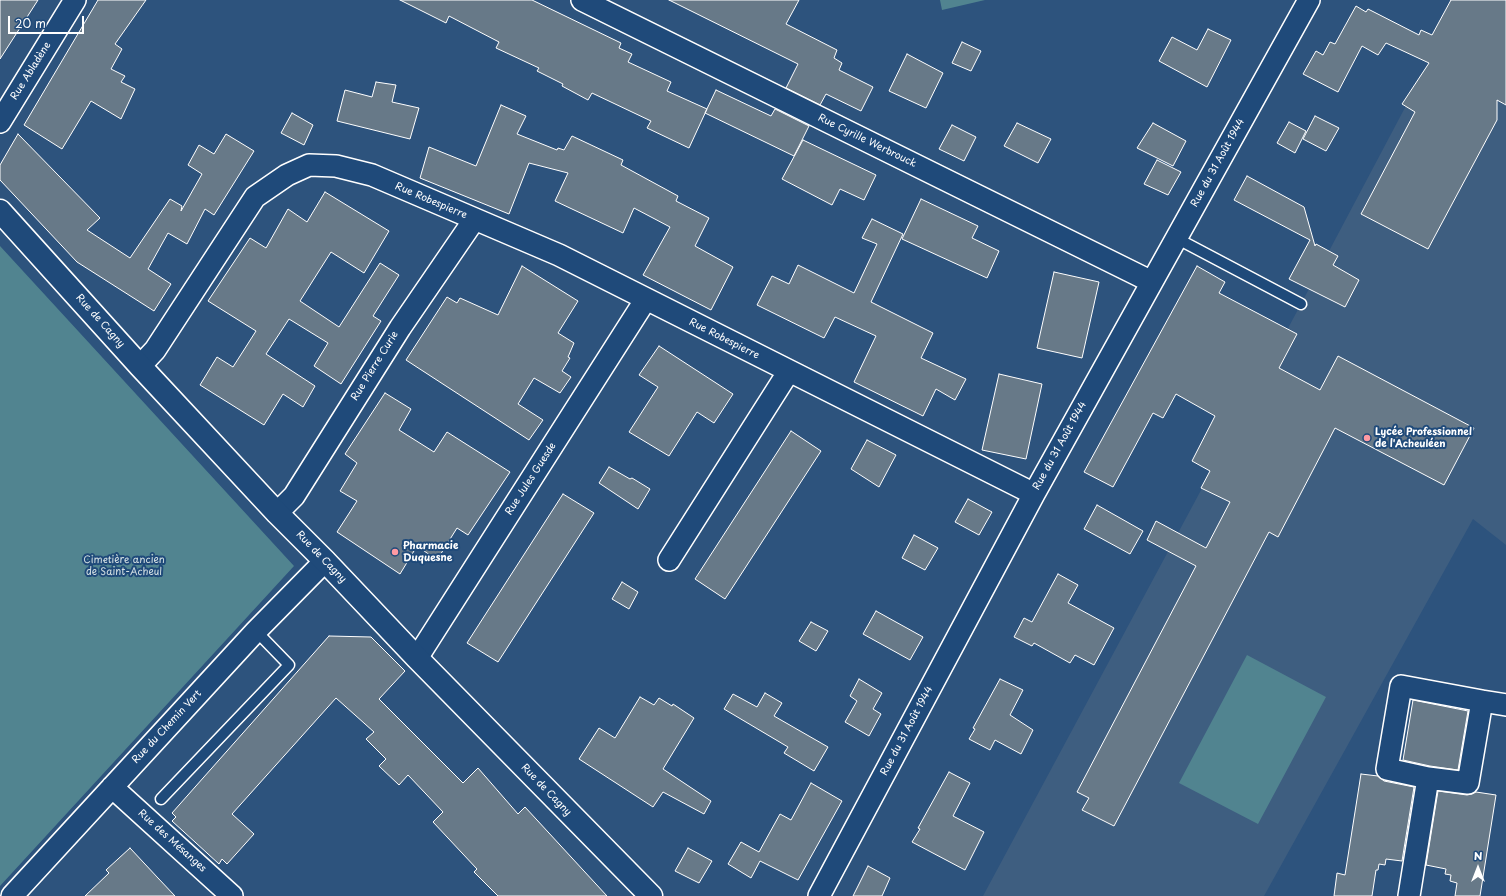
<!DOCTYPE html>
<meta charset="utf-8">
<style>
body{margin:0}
#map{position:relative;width:1506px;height:896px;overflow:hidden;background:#2d537d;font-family:"Playpen Sans",sans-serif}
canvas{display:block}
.north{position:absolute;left:1458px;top:848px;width:40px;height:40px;-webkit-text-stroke:3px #1f4a7a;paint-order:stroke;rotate:0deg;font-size:11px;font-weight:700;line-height:16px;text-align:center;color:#fff}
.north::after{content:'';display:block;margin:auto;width:14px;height:18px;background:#fff;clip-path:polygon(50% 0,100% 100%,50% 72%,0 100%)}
.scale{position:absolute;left:8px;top:16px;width:76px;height:18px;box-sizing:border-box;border:2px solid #fff;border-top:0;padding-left:5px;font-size:12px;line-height:14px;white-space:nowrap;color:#fff;-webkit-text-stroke:3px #1f4a7a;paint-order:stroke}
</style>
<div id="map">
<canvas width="1506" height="896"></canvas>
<div class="north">N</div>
<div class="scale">20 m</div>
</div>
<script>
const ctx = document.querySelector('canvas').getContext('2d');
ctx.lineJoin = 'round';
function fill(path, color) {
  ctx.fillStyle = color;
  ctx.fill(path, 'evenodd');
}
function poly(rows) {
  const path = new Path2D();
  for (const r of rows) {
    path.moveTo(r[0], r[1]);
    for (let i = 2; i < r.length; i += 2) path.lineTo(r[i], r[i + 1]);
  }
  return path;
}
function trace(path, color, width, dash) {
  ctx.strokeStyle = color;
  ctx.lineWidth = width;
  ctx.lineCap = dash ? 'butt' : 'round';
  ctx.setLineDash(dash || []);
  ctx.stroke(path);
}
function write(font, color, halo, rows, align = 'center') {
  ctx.font = font + ' "Playpen Sans",sans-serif';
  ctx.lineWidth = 4;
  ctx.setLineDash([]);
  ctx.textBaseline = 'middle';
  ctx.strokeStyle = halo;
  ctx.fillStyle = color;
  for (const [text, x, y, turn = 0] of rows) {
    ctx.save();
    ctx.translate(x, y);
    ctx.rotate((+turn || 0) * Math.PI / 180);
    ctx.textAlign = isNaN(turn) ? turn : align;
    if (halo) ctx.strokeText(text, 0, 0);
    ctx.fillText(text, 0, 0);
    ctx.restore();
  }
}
const built = poly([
 [1462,0,1506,0,1506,545,1473,519,1264,896,983,896,1301,304]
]);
const green = poly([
 [940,0,985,0,942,10],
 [0,246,294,566,0,886],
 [1247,655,1326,697,1258,824,1179,783]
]);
const building = poly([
 [0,0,38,0,0,59,0,0],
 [98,0,146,0,115,44,122,49,111,69,125,76,121,82,135,89,121,119,91,101,62,149,24,125,98,0],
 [400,0,532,0,621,43,619,48,632,54,628,62,671,82,667,91,707,109,689,148,647,128,651,121,592,93,588,100,562,86,563,84,537,71,539,68,496,48,499,42,449,16,446,23,400,0],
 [669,0,799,0,786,24,837,50,834,58,842,63,839,70,873,87,861,111,826,94,820,105,786,88,798,64,669,0],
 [1451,0,1506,0,1506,105,1497,100,1497,120,1428,249,1361,214,1415,112,1402,104,1429,63,1386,43,1378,55,1362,46,1338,92,1303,74,1316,51,1323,55,1330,42,1335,44,1356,6,1366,12,1368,9,1419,35,1421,30,1432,35,1451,0],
 [1208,29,1231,40,1207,87,1159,61,1172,37,1197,50,1208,29],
 [962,42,981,51,971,71,952,63,962,42],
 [907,54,943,73,926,108,889,91,907,54],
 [376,82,396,85,392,102,419,108,410,139,337,121,345,90,372,97,376,82],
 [716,90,771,116,775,109,809,126,794,156,705,113,716,90],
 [501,105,526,116,517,134,557,150,558,148,564,150,572,136,623,160,621,165,678,196,676,201,709,218,695,246,733,267,711,310,643,275,670,227,634,208,623,233,555,201,568,173,529,163,509,214,420,178,429,147,476,166,501,105],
 [292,113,313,125,304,145,281,133,292,113],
 [1315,116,1339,128,1326,151,1303,139,1315,116],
 [1289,122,1306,131,1295,153,1277,143,1289,122],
 [1017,123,1051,139,1038,163,1004,146,1017,123],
 [1153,123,1186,141,1173,166,1137,148,1153,123],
 [952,125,976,137,964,161,939,149,952,125],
 [18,134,100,218,87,230,130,258,170,199,182,206,181,211,202,174,188,165,199,145,214,154,226,134,254,151,214,215,205,209,187,244,168,233,148,269,171,284,154,311,77,262,0,180,0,165,18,134],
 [803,140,876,175,864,200,840,189,832,205,782,179,803,140],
 [1157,160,1181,172,1168,195,1144,184,1157,160],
 [1247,176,1304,207,1315,246,1316,244,1338,256,1333,265,1359,280,1345,307,1289,279,1310,240,1234,200,1247,176],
 [325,192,389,231,364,273,331,252,300,301,339,327,380,263,399,275,373,316,381,321,341,384,314,366,328,343,289,319,266,354,315,386,303,407,283,394,264,425,200,385,217,357,233,367,256,331,208,301,250,238,266,248,288,209,307,222,325,192],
 [921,199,978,226,972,238,999,251,987,278,902,239,921,199],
 [872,219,903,234,871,302,933,333,921,358,966,379,955,400,936,389,923,416,854,382,876,336,835,317,824,338,757,305,772,276,789,284,798,265,854,293,877,244,862,238,872,219],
 [522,266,578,301,558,333,574,343,568,357,570,358,562,371,571,377,560,393,534,378,518,404,543,420,529,440,406,360,447,297,457,303,460,298,498,315,522,266],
 [1197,266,1225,282,1219,293,1297,334,1279,368,1320,390,1338,356,1474,428,1444,485,1335,428,1278,537,1269,532,1114,826,1082,810,1089,798,1077,792,1196,566,1147,540,1156,521,1206,548,1230,502,1201,488,1210,471,1192,461,1215,416,1176,394,1163,418,1153,413,1113,487,1084,472,1197,266],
 [1054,272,1099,282,1082,358,1037,348,1054,272],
 [659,346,733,394,714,423,697,412,669,456,629,432,658,387,639,375,659,346],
 [999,374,1042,384,1026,459,982,450,999,374],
 [385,393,411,409,399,430,434,452,447,432,510,472,468,535,457,528,437,560,417,546,400,574,337,532,357,501,340,491,357,463,345,454,385,393],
 [791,431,821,451,725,599,695,579,791,431],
 [867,440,896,455,879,487,851,469,867,440],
 [609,467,630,479,632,478,650,489,638,509,599,483,609,467],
 [563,494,594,513,498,662,467,643,563,494],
 [968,499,992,512,979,535,955,522,968,499],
 [1097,505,1143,531,1130,554,1084,529,1097,505],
 [914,535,938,548,925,570,902,558,914,535],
 [1058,574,1078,585,1068,603,1114,628,1094,665,1075,655,1070,663,1034,643,1032,646,1014,637,1024,618,1032,622,1058,574],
 [622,582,638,592,629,609,612,599,622,582],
 [876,611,923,637,910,660,863,634,876,611],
 [811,622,828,631,816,651,799,641,811,622],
 [329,636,371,637,405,671,379,699,463,783,478,768,518,814,525,807,607,896,498,896,474,872,477,869,433,822,443,812,408,775,399,785,379,766,386,759,366,739,374,732,336,698,232,814,254,834,227,864,222,859,219,864,172,821,176,817,172,813,329,636],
 [859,679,882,693,873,709,881,714,869,736,845,722,857,701,850,696,859,679],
 [1000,679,1023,690,1010,715,1033,730,1021,754,995,740,990,750,969,739,975,729,973,728,1000,679],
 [765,693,782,703,774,716,828,747,814,771,784,753,788,747,724,709,733,694,757,707,765,693],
 [640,697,654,705,659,698,672,706,673,704,694,718,663,769,711,801,704,814,663,792,653,807,579,759,599,728,615,738,640,697],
 [1413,700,1468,711,1458,770,1430,766,1403,760,1413,700],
 [949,772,970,783,953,816,984,832,965,870,912,842,920,829,918,828,949,772],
 [1361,774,1378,776,1384,781,1414,787,1402,861,1386,859,1385,865,1379,864,1378,870,1376,870,1372,896,1334,896,1337,873,1345,875,1361,774],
 [811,783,842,801,798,880,760,861,751,878,728,864,741,842,759,852,780,814,791,820,811,783],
 [1438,791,1467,795,1472,794,1476,792,1496,795,1480,896,1455,896,1457,883,1450,881,1451,875,1445,874,1446,869,1426,865,1438,791],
 [130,848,158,878,175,896,85,896,109,873,106,870,130,848],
 [688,848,712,861,699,883,675,871,688,848],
 [868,866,890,878,882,896,853,896,868,866]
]);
const lane = poly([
 [1176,238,1301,304],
 [161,799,289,665,256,631]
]);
const street = poly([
 [582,0,1152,282],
 [0,122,75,0],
 [140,366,155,350,255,197,287,175,309,165,336,166,372,175,559,255,1034,494],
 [277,513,294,496,400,328,474,220],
 [669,560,789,371],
 [417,658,646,299],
 [1428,778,1387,769,1401,686,1482,701],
 [112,787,232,896],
 [12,896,256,631,325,561],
 [819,896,1034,494,1309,0],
 [1409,896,1428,778,1468,783,1482,701,1506,705]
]);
const secondary = poly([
 [0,211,140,366,277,513,325,561,417,658,651,896]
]);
const markers = [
 [1367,438,4,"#ff9aa2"],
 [395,552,4,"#ff9aa2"]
];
const streetNames = [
 ["Rue Abladène",31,71,-58],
 ["Rue Cyrille Werbrouck",867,141,26],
 ["Rue du 31 Août 1944",1218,163,-61],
 ["Rue Robespierre",431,201,23],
 ["Rue de Cagny",100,321,48],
 ["Rue Robespierre",724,339,27],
 ["Rue Pierre Curie",375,366,-58],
 ["Rue du 31 Août 1944",1060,446,-61],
 ["Rue Jules Guesde",531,479,-57],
 ["Rue de Cagny",321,557,46],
 ["Rue du Chemin Vert",167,727,-47],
 ["Rue du 31 Août 1944",907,731,-62],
 ["Rue de Cagny",546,790,46],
 ["Rue des Mésanges",172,841,42]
];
const poiNames = [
 ["Lycée Professionnel",1375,432],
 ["de l'Acheuléen",1375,444],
 ["Pharmacie",403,546],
 ["Duquesne",403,558]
];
const parkNames = [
 ["Cimetière ancien",124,560],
 ["de Saint-Acheul",124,572]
];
fill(built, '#3e5e80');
fill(green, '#518490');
fill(building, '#677988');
trace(building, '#fff', 1);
trace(lane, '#fff', 13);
trace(street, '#fff', 24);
trace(secondary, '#fff', 25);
trace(lane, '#1f4a7a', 10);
trace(street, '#1f4a7a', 21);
trace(secondary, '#1f4a7a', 22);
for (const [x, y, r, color] of markers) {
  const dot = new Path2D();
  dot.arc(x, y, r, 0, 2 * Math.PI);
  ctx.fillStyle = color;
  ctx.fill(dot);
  trace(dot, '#1f4a7a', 1.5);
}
write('10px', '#fff', '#1f4a7a', streetNames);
write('bold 10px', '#fff', '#1f4a7a', poiNames, 'left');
write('10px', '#d4e0e3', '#1f4a7a', parkNames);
</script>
